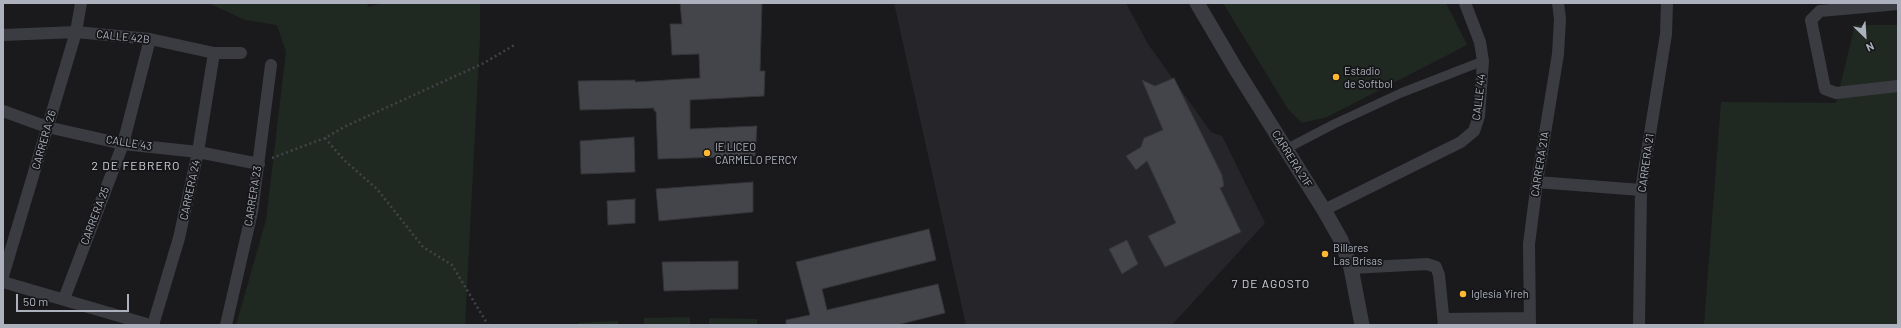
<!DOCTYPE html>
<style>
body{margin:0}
#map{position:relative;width:1901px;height:328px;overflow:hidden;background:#1a1a1d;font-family:Barlow,sans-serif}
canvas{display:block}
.frame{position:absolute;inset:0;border:4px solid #acb1bd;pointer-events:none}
.north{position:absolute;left:1845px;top:16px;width:40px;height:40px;-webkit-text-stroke:3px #151518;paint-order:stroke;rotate:155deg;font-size:11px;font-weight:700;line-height:16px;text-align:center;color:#acb1bd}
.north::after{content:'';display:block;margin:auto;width:14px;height:18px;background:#acb1bd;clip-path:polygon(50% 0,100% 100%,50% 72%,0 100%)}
.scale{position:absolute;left:16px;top:294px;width:113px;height:18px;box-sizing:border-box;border:2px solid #acb1bd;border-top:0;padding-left:5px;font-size:12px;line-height:14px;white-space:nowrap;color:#acb1bd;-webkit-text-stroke:3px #151518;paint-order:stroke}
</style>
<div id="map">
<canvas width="1901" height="328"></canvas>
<div class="frame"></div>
<div class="north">N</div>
<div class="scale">50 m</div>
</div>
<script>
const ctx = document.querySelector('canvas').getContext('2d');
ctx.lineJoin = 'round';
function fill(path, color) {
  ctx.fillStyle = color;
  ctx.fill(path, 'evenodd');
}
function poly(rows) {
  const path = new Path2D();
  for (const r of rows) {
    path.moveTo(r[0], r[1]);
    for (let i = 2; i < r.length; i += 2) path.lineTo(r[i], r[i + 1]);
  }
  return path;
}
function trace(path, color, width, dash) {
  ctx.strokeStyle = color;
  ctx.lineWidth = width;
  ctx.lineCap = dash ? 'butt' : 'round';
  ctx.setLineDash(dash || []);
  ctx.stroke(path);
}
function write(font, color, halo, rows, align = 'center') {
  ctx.font = font + ' Barlow,sans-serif';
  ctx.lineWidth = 3.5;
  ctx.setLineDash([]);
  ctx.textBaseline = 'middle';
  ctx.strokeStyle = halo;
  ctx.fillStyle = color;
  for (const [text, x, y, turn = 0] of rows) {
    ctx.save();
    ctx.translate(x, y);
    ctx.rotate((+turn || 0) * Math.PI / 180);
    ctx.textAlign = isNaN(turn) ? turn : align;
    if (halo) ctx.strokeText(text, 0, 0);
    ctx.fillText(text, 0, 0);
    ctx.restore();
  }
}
const built = poly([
 [894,3,1126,3,1148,44,1211,132,1222,136,1265,223,1172,325,966,325]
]);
const green = poly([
 [208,3,367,3,368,7,383,3,480,3,480,37,465,325,236,325,266,220,286,52,277,25,245,20],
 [1223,3,1446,3,1467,45,1327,117,1302,123,1288,109],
 [1855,25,1898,25,1898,325,1704,325,1721,102,1836,103],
 [690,317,690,325,644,325,644,318],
 [709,318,757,319,757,325,709,325],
 [618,321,618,325,578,325,578,323]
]);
const building = poly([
 [680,3,762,3,760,71,765,71,764,96,690,100,690,129,757,126,755,156,658,159,656,111,654,111,654,108,580,110,578,81,635,80,635,82,700,78,699,54,672,55,670,24,682,24,680,3],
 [1174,78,1222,175,1224,186,1220,188,1241,232,1165,267,1148,236,1176,223,1147,161,1136,170,1126,156,1141,147,1144,138,1163,130,1142,80,1155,86,1174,78],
 [634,137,635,172,581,174,580,141,634,137],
 [753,182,753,212,659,221,656,189,753,182],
 [635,199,635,223,608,225,607,201,635,199],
 [929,229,936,260,822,289,827,310,938,284,945,313,897,325,786,325,786,320,810,315,796,262,929,229],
 [1127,240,1138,264,1122,274,1109,249,1127,240],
 [738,261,738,289,664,291,662,262,738,261]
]);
const path = poly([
 [325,138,344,160,377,189,423,247,452,265,488,325],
 [272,158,325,138,346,126,484,63,516,44]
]);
const pedestrian = poly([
 [1286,149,1334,124,1401,93,1483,61]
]);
const minor = poly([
 [1898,4,1820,11,1811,20,1825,89,1836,93,1898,86],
 [3,35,76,32,150,39,214,53,241,53],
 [3,111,47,127,123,144,198,152,259,164],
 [1537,182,1641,190],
 [1324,210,1461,142,1474,131,1479,116,1483,61,1480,42,1465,3],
 [1351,268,1427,264,1436,267,1439,275,1444,325],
 [3,276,76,32,81,3],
 [3,282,150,325],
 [64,299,123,144,150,39],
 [1444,319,1529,318],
 [153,325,179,238,198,152,214,53],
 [226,325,252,212,271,65],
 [1530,325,1529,244,1537,182,1558,54,1560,19,1558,3],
 [1639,325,1641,190,1666,34,1667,3]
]);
const tertiary = poly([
 [1197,3,1237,71,1324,210,1341,240,1351,268,1362,325]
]);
const markers = [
 [1336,77,4,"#feb831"],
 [707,153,4,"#feb831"],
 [1325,254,4,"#feb831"],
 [1463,294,4,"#feb831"]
];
const streetNames = [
 ["CALLE 42B",123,37,6],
 ["CALLE 44",1479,97,-83],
 ["CARRERA 26",44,140,-74],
 ["CALLE 43",129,143,9],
 ["CARRERA 21F",1292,159,58],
 ["CARRERA 21",1646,163,-82],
 ["CARRERA 21A",1540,164,-81],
 ["CARRERA 24",190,190,-78],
 ["CARRERA 23",253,196,-81],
 ["CARRERA 25",95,216,-69]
];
const poiNames = [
 ["Estadio",1344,71],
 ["de Softbol",1344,84],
 ["IE LICEO",715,147],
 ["CARMELO PERCY",715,160],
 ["Billares",1333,248],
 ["Las Brisas",1333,261],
 ["Iglesia Yireh",1471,294]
];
const neighbourhoodNames = [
 ["2 DE FEBRERO",136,166],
 ["7 DE AGOSTO",1271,284]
];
fill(built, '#26262a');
fill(green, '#202921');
fill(building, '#44454a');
trace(building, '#343439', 1);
trace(path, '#414349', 2.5, [2, 3]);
trace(pedestrian, '#3b3c42', 9);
trace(minor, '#3b3c42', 12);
trace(tertiary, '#3b3c42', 15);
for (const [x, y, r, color] of markers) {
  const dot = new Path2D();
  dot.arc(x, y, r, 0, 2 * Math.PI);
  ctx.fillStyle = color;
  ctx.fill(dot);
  trace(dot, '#151518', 1.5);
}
write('11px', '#acb1bd', '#151518', streetNames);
write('11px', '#acb1bd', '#151518', poiNames, 'left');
ctx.letterSpacing = '1px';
write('12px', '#ced1d9', '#151518', neighbourhoodNames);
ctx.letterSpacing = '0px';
</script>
